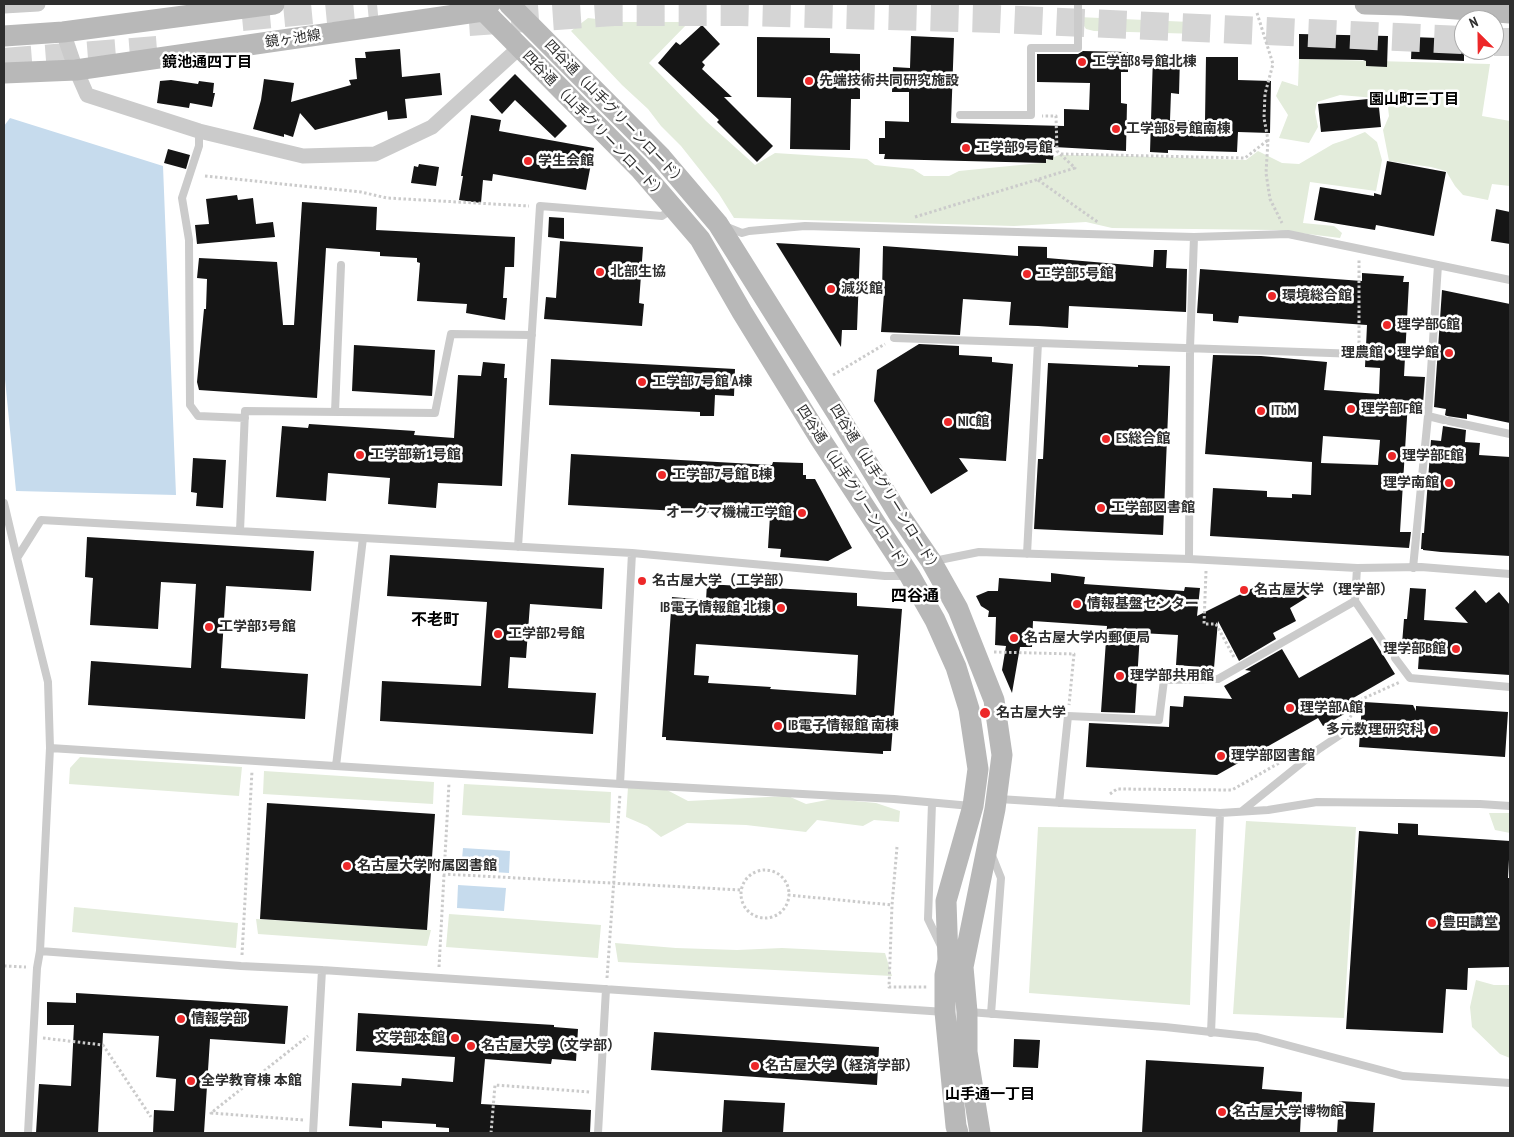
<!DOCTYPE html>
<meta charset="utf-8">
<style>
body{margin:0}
#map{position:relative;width:1514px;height:1137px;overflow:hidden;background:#fff;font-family:"PT Sans Narrow",sans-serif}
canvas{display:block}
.frame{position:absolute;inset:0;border:5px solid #2e2e2e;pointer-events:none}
.north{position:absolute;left:1454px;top:10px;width:50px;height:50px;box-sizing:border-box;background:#fff;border:1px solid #ababab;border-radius:50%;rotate:337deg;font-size:14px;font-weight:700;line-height:20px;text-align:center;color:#2e2e2e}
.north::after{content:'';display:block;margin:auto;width:18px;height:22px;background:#ed2829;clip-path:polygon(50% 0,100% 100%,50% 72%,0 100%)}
</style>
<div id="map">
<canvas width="1514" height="1137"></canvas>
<div class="frame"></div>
<div class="north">N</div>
</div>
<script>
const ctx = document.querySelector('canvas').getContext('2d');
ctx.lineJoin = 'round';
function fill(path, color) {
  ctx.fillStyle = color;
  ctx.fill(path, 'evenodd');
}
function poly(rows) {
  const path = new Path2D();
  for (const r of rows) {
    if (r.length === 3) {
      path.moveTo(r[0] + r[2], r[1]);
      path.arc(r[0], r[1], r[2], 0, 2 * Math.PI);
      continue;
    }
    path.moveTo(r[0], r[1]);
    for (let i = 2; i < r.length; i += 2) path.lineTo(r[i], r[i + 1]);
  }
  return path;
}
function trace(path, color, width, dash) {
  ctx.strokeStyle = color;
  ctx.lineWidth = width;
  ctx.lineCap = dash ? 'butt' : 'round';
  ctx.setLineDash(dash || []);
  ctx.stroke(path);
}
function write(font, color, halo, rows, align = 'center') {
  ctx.font = font + ' "PT Sans Narrow","Noto Sans JP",sans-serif';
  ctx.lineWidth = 5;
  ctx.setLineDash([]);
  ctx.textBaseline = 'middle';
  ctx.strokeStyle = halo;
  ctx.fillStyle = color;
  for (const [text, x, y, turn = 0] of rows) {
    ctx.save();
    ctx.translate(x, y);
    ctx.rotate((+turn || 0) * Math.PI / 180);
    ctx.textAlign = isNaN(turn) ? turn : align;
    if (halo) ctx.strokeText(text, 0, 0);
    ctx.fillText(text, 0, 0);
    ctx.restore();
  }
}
const green = poly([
 [1078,17,1190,22,1210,24,1199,34,1094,31,1086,29],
 [588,18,622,22,689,22,649,63,706,121,755,165,775,153,867,159,875,165,913,169,924,176,949,176,959,171,1040,163,1059,155,1125,156,1246,160,1258,151,1282,163,1299,164,1333,144,1348,139,1365,132,1377,142,1382,160,1376,191,1310,182,1303,223,1334,226,1342,233,1340,238,1276,230,1112,228,1086,222,1014,226,734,218,719,194,681,146,661,126,648,109,622,85,571,31],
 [1299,59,1490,64,1482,116,1510,121,1510,186,1492,184,1488,200,1463,195,1455,186,1446,171,1431,167,1389,161,1383,130,1389,116,1387,99,1340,95,1317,102,1315,112,1318,127,1309,143,1279,138,1288,115,1276,96,1282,81,1298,86],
 [80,757,242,767,239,796,69,784,70,768],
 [264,771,434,782,433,804,263,794],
 [464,784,611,792,610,823,462,815],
 [628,787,667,790,688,801,788,796,806,804,832,799,876,803,900,811,899,822,874,820,863,826,817,820,806,832,746,825,687,823,661,837,647,826,626,817],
 [1489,813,1510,813,1510,833,1495,830],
 [1246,821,1356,827,1344,1018,1233,1014],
 [1038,827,1196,829,1190,1005,1029,993],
 [74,907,238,923,236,948,72,932],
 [449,914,601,925,598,958,446,947],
 [256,919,431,930,427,946,258,934],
 [615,943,676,948,737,950,782,948,885,953,892,976,618,962],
 [1476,980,1494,985,1510,985,1510,1058,1500,1054,1472,1027,1470,1007]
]);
const water = poly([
 [10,118,163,166,176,495,16,491,4,369,4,126],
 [463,848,510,851,509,873,461,870],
 [458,885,506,888,504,911,457,908]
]);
const building = poly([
 [702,25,720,44,702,62,705,65,702,69,732,97,724,97,773,146,757,162,717,122,719,120,658,63,676,42,680,45],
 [1299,34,1388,36,1387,67,1366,66,1366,61,1363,60,1299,59],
 [911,36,954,38,951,123,1064,126,1064,109,1089,110,1090,83,1037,82,1037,54,1078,54,1083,51,1128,52,1128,72,1121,72,1121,103,1127,104,1126,151,1054,147,1053,160,1046,159,1046,163,884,159,885,154,879,154,879,138,885,138,885,121,909,122,909,92,892,92,893,67,910,68],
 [757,37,830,38,830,53,860,54,860,99,851,99,850,150,790,149,791,98,757,97],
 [1412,37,1464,39,1464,61,1411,59],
 [400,49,402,77,440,73,442,95,405,99,407,118,388,120,387,111,315,130,300,113,293,137,284,134,284,137,253,129,261,100,264,79,294,83,291,102,351,85,349,80,357,79,355,58,366,58,365,52],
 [1153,56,1180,57,1179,94,1171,93,1170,120,1205,121,1206,57,1238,57,1238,80,1271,81,1270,133,1238,132,1237,152,1168,150,1168,153,1150,152],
 [515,74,567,126,555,138,515,100,502,114,489,100],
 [171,80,198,84,199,81,214,83,213,93,215,93,212,107,190,103,189,108,157,103,160,81],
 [1378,98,1381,127,1321,132,1318,104],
 [471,115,501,120,499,131,594,148,586,190,493,174,492,181,483,180,481,203,459,200,463,176,461,176],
 [168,149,190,155,186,169,164,163],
 [1387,161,1446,172,1434,236,1376,225,1375,230,1314,220,1320,187,1374,196,1374,193,1381,195],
 [419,164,439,167,436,186,411,183,414,166,418,167],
 [237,195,238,200,253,198,256,224,273,222,275,237,197,244,195,225,209,224,206,199],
 [302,202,377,207,376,230,515,237,514,267,505,267,503,298,507,298,505,320,466,313,467,304,417,301,420,263,417,262,417,258,380,256,380,252,326,248,317,398,199,390,197,382,204,309,206,309,207,279,197,278,199,258,277,262,283,325,294,325],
 [1496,209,1510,212,1510,244,1491,241],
 [549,217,564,218,564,239,548,237],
 [560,241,643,247,639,303,644,304,642,326,544,319,546,297,556,298],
 [776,243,860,248,857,330,842,330,841,347],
 [883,246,1018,256,1018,246,1047,247,1047,258,1153,267,1154,250,1167,250,1166,268,1187,269,1186,312,1069,306,1068,328,1038,326,1009,325,1011,302,963,299,960,335,881,332,884,293,882,293],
 [1200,269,1362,281,1362,273,1404,276,1403,282,1409,282,1404,376,1425,377,1423,404,1408,401,1400,532,1411,532,1409,548,1210,536,1213,488,1267,491,1267,497,1292,498,1292,494,1311,495,1312,462,1205,454,1213,355,1261,356,1327,362,1324,390,1379,394,1380,368,1365,367,1367,325,1239,316,1238,323,1213,321,1213,314,1197,313],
 [1323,436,1380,440,1378,465,1321,463],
 [1442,290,1510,304,1510,423,1467,414,1467,419,1447,416,1445,415,1446,409,1434,407],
 [919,344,959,346,959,355,992,357,992,362,1013,364,1006,461,959,458,968,471,931,494,874,401,877,370],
 [354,345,435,350,432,396,352,391],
 [551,359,735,369,734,396,715,395,714,416,700,416,700,412,549,405],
 [483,362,505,364,504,378,507,378,502,486,438,483,436,508,388,504,390,478,328,473,326,501,276,497,282,426,308,428,309,424,415,431,414,435,454,438,458,375,481,376],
 [1048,363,1138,367,1138,365,1170,366,1163,535,1034,529,1038,459,1043,459],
 [1443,426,1466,430,1465,442,1480,443,1479,455,1510,457,1510,556,1441,552,1423,550,1423,549,1421,549,1422,533,1424,533,1431,440,1441,441],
 [571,454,772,465,773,462,803,463,803,475,806,475,806,479,815,479,852,548,828,561,780,557,781,549,768,548,770,516,568,505],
 [193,458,226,460,223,508,196,506,197,493,191,492],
 [87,537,314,551,311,591,226,586,221,668,308,674,305,719,88,705,91,661,191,668,196,584,161,582,158,629,90,625,93,578,85,577],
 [390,555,604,568,602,609,530,604,526,658,510,657,508,688,596,693,593,734,380,721,382,681,481,686,487,602,387,596],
 [1051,573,1085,577,1084,584,1184,591,1185,587,1200,588,1197,616,1265,582,1273,596,1296,582,1315,583,1314,593,1290,608,1296,621,1273,633,1276,639,1239,661,1218,621,1214,668,1176,665,1178,635,1140,633,1135,713,1101,712,1107,626,1033,621,1032,647,1020,647,1012,693,1002,670,1006,646,995,645,996,617,988,617,989,611,981,606,976,596,988,591,998,591,999,578,1051,582],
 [707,584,857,593,857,606,902,609,891,751,883,751,883,754,666,740,666,737,662,737,672,597,706,600],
 [696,644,858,655,856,695,770,689,771,687,708,683,709,676,694,675],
 [1410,588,1426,589,1424,620,1468,623,1455,608,1475,590,1486,603,1499,592,1510,605,1510,675,1418,669,1419,655,1394,652,1394,648,1402,644,1404,619,1407,619],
 [1372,637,1395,674,1348,701,1413,705,1416,711,1416,706,1508,712,1505,757,1359,747,1362,704,1323,726,1318,718,1217,775,1086,767,1089,723,1169,727,1170,706,1183,707,1184,696,1232,699,1224,686,1251,671,1245,670,1282,649,1299,678],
 [267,803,435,814,427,930,260,919],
 [1398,823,1418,824,1418,835,1510,841,1508,878,1510,878,1510,967,1468,968,1467,990,1446,989,1443,1033,1346,1029,1359,831,1398,834],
 [76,993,288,1006,285,1044,210,1039,204,1133,153,1133,154,1110,174,1111,176,1079,156,1077,159,1036,103,1033,98,1133,36,1133,39,1084,71,1086,74,1025,47,1025,47,1002,76,1003],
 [358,1013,554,1025,554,1027,578,1029,576,1061,552,1059,551,1064,485,1059,481,1104,591,1110,590,1133,449,1133,449,1128,436,1127,436,1124,382,1121,382,1128,349,1126,352,1083,401,1086,402,1078,453,1082,455,1057,356,1051],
 [654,1032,879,1047,877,1085,651,1070],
 [1014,1039,1040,1040,1038,1068,1013,1067],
 [1146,1060,1264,1067,1262,1089,1302,1092,1300,1133,1142,1133],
 [724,1100,785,1103,783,1133,722,1133],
 [1339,1101,1375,1103,1373,1133,1337,1133]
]);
const highwayTunnel = poly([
 [242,17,377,4],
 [469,22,614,12,741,12,997,19,1464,40],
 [1494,42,1510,42],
 [4,62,157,50]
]);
const path = poly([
 [1257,13,1273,64,1265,94,1264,118,1268,140,1266,173,1270,199,1282,223],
 [1061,154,1245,158,1268,140],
 [205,176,361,192,387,198,529,206],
 [1038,180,1099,223],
 [915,217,1075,168,1057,151,1056,116,1042,116],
 [1359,343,1359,259],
 [833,375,885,344],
 [1206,571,1204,624,1216,624,1235,659],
 [994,652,1074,654,1069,705],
 [1345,726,1360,700,1400,682],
 [1110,794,1117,789,1232,790,1286,759],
 [897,847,892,905,889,987,928,987],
 [765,894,24],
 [443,874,741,890],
 [788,895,892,905],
 [242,955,252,771],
 [4,966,26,967],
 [439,967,449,783],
 [607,978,620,794],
 [43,1038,103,1045,151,1117],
 [303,1120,211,1113,308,1036],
 [491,1133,495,1085,590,1092]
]);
const lane = poly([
 [960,115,1031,115,1031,48,1078,48,1078,4],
 [199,131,199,146,182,198,189,240,190,405,198,416,245,418],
 [727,227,742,233,749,231,805,226,1194,237,1288,234,1510,280],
 [894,338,1359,354],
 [335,412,341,265],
 [1428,416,1444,420],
 [1449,421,1510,434],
 [4,503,17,558],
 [240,531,245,411,435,413,451,334,532,335],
 [518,547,540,206,662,216,672,209],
 [1027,554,1038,343],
 [1189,559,1190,348,1194,237],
 [934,561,979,552,1189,559,1357,568,1421,567,1510,574],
 [1413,568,1428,416,1438,265],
 [1355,601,1389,651],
 [1395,658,1410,678,1510,687],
 [50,748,620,784,894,799,971,806],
 [336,766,363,538],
 [620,784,632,553],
 [999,799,1220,813,1268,810,1317,802,1480,804,1510,806],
 [932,803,928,919,941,946],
 [1059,803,1068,716,1159,720,1164,680,1218,679,1355,601,1357,568],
 [1242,811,1319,749,1340,735],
 [40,951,241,966,322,970,945,1012],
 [969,1012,1165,1027,1257,1037,1403,1076,1510,1083],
 [991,1014,1001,878,991,853],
 [1211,1033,1220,813],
 [28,1133,37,968,40,951,50,748,48,682,17,558,41,520,632,553,885,576,907,576],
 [313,1133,322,970],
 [598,1133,606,989]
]);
const street = poly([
 [4,6,38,4],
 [63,32,76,70,87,95,199,131,303,156,375,154,432,127,519,48]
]);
const secondary = poly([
 [477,4,639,168,700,239,742,312,819,437,910,576,935,620,956,667,969,709,978,769,973,806,946,901,948,960,945,975,945,1012,956,1126,958,1133],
 [509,4,661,157,718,224,843,423,898,513,931,561,958,609,994,700,1002,755,995,809,963,967,967,1012,967,1052,980,1133],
 [1365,4,1402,5,1510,13],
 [4,36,63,32,274,4],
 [4,73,76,70,483,11,490,4]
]);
const markers = [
 [1082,62,5,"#ed2829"],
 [809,81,5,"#ed2829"],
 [1116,129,5,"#ed2829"],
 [966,148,5,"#ed2829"],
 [528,161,5,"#ed2829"],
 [600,272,5,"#ed2829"],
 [1027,274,5,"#ed2829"],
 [831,289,5,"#ed2829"],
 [1272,296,5,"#ed2829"],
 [1387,325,5,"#ed2829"],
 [1449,353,5,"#ed2829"],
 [642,382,5,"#ed2829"],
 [1351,409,5,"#ed2829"],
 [1261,411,5,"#ed2829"],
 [948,422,5,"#ed2829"],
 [1106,439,5,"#ed2829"],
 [360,455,5,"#ed2829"],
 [1392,456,5,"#ed2829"],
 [662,475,5,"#ed2829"],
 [1449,483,5,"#ed2829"],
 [1101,508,5,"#ed2829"],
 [802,513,5,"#ed2829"],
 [642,581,5,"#ed2829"],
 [1244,590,5,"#ed2829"],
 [1077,604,5,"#ed2829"],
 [781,608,5,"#ed2829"],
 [209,627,5,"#ed2829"],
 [498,634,5,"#ed2829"],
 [1014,638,5,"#ed2829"],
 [1456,649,5,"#ed2829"],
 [1120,676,5,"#ed2829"],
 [1290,708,5,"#ed2829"],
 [985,713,6,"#ed2829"],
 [778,726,5,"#ed2829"],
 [1434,730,5,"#ed2829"],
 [1221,756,5,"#ed2829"],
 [347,866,5,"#ed2829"],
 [1432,923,5,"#ed2829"],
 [181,1019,5,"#ed2829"],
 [455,1038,5,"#ed2829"],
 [471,1046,5,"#ed2829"],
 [755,1066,5,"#ed2829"],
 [191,1081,5,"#ed2829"],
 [1222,1112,5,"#ed2829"]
];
const streetNames = [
 ["鏡ヶ池線",293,39,-8],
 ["四谷通（山手グリーンロード）",615,113,46],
 ["四谷通 （山手グリーンロード）",594,125,46],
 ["四谷通（山手グリーンロード）",885,489,58],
 ["四谷通 （山手グリーンロード）",854,490,57]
];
const poiNames = [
 ["工学部8号館北棟",1092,62],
 ["先端技術共同研究施設",819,81],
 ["工学部8号館南棟",1126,129],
 ["工学部9号館",976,148],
 ["学生会館",538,161],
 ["北部生協",610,272],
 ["工学部5号館",1037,274],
 ["減災館",841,289],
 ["環境総合館",1282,296],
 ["理学部G館",1397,325],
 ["理農館・理学館",1439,353,"right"],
 ["工学部7号館 A棟",652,382],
 ["理学部F館",1361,409],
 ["ITbM",1271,411],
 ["NIC館",958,422],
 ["ES総合館",1116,439],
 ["工学部新1号館",370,455],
 ["理学部E館",1402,456],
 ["工学部7号館 B棟",672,475],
 ["理学南館",1439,483,"right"],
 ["工学部図書館",1111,508],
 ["オークマ機械工学館",792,513,"right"],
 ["名古屋大学（工学部）",652,581],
 ["名古屋大学（理学部）",1254,590],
 ["情報基盤センター",1087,604],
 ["IB電子情報館 北棟",771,608,"right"],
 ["工学部3号館",219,627],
 ["工学部2号館",508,634],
 ["名古屋大学内郵便局",1024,638],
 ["理学部B館",1446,649,"right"],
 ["理学部共用館",1130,676],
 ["理学部A館",1300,708],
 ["名古屋大学",996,713],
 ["IB電子情報館 南棟",788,726],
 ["多元数理研究科",1424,730,"right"],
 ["理学部図書館",1231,756],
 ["名古屋大学附属図書館",357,866],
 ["豊田講堂",1442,923],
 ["情報学部",191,1019],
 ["文学部本館",445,1038,"right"],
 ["名古屋大学（文学部）",481,1046],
 ["名古屋大学（経済学部）",765,1066],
 ["全学教育棟 本館",201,1081],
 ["名古屋大学博物館",1232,1112]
];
const neighbourhoodNames = [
 ["鏡池通四丁目",207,63],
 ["園山町三丁目",1414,100],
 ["山手通一丁目",990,1095]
];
const quarterNames = [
 ["四谷通",915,596],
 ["不老町",435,620]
];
fill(green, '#e3ecdb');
fill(water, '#c6dbed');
fill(building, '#151515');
trace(highwayTunnel, '#d5d5d5', 28, [28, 14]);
trace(path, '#cbcbcb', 3, [2.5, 2.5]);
trace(lane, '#cbcbcb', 8);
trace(street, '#cbcbcb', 15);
trace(secondary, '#b8b8b8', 21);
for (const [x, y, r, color] of markers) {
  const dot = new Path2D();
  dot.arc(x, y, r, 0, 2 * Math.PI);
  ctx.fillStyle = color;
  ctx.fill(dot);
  trace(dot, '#fff', 2);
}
write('14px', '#2e2e2e', '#fff', streetNames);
write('bold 14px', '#2e2e2e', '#fff', poiNames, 'left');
write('bold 15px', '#000', '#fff', neighbourhoodNames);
write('bold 16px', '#000', '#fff', quarterNames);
</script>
